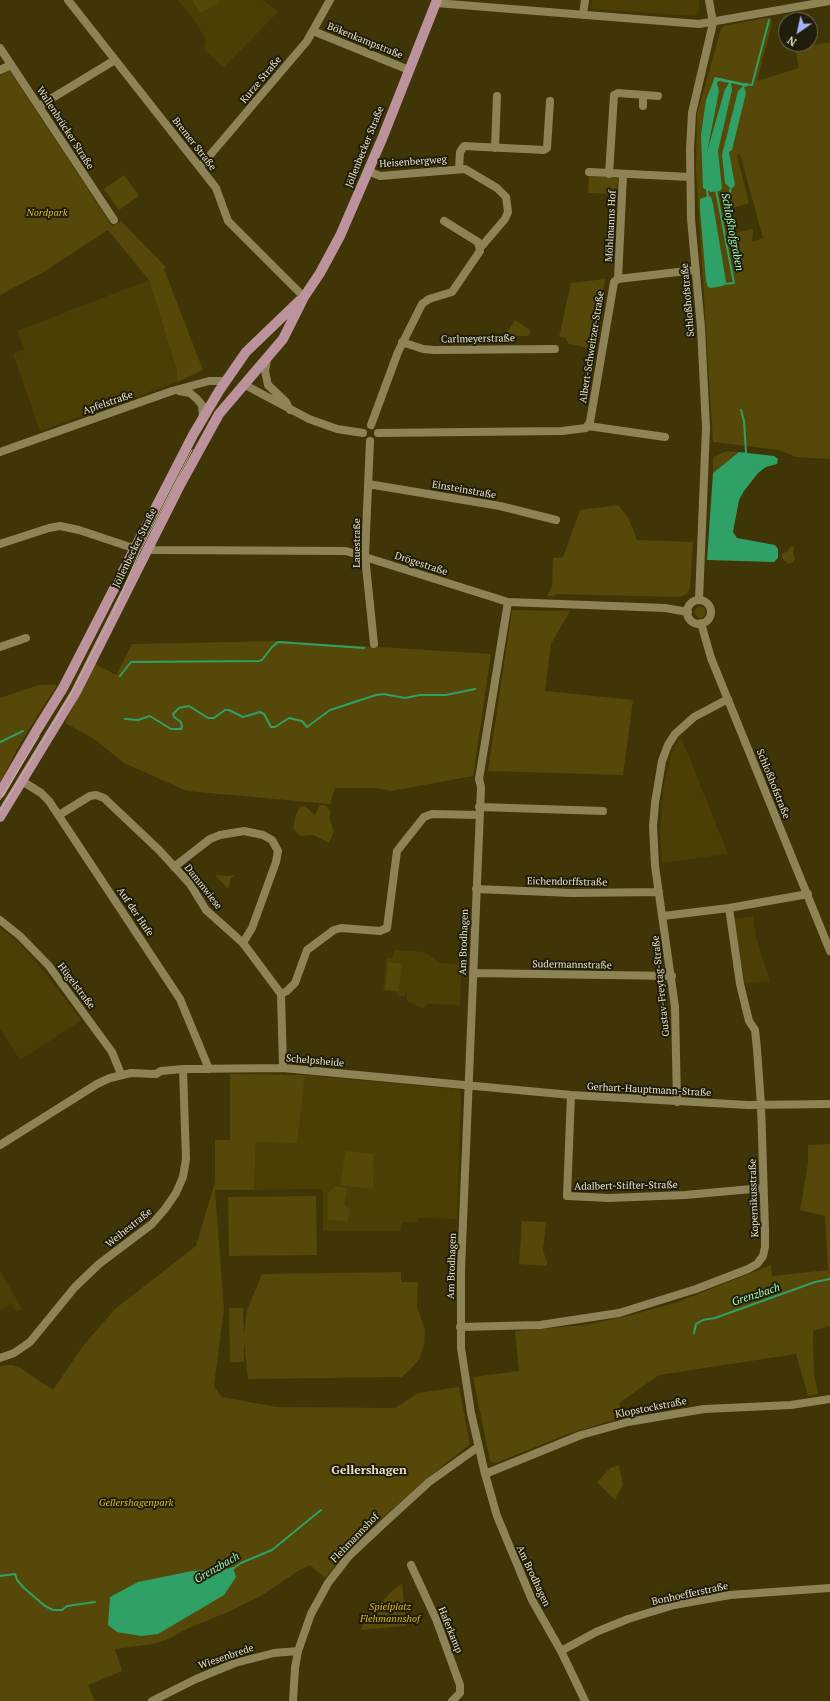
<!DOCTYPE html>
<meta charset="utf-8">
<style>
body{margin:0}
#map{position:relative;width:830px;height:1701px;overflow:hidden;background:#3f3506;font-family:"PT Serif",serif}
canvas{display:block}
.north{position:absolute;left:778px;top:12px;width:40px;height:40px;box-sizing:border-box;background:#211d0b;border:1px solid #706b57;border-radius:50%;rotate:214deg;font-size:11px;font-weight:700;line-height:16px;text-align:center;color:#e6e0c9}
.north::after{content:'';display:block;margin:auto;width:14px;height:18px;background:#a4b1fc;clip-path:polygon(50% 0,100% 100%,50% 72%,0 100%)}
</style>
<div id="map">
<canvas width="830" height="1701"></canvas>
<div class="north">N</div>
</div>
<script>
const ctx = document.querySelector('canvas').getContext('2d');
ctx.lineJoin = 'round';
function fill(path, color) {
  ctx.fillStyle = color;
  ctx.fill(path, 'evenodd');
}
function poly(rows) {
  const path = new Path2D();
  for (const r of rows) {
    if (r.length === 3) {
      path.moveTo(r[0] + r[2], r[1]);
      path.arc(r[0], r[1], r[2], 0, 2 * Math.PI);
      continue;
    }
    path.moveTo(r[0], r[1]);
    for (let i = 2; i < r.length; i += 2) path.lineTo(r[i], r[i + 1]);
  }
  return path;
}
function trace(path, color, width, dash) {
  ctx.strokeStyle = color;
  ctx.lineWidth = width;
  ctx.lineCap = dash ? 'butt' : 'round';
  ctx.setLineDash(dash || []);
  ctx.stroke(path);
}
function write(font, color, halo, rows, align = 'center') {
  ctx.font = font + ' "PT Serif",serif';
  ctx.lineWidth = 4;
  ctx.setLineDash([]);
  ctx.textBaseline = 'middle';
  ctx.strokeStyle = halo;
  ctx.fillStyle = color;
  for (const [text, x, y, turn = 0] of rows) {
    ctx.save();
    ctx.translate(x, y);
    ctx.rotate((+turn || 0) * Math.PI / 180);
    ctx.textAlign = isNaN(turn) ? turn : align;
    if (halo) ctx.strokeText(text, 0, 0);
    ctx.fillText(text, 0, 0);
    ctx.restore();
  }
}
const built = poly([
 [177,0,263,0,278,12,223,68,204,49,206,40,192,17],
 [592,0,699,0,699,10,697,14,693,16,591,9],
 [149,280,177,371,177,382,40,431,13,354,24,349,17,331],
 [681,737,728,854,662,863,660,836,663,789,671,755,676,744],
 [753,916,756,937,770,981,745,984,734,919],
 [0,928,20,944,42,969,82,1020,20,1060,0,1029],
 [394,950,425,952,440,963,462,964,460,1005,427,1004,423,1009,407,1001,407,993,405,993,405,996,398,996,396,992,383,990,386,958,393,958],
 [305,1075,456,1089,460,1091,461,1094,457,1219,419,1218,418,1222,402,1222,401,1231,323,1231,323,1189,254,1190,256,1142,300,1110],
 [0,1270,22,1309,17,1312,11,1304,0,1311]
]);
const green = poly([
 [192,0,219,0,220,2,200,13],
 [771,17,772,24,757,81,799,68,795,48,830,42,830,459,796,457,779,450,713,442,696,169,697,114,721,29,724,26],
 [740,154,763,238,752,242,753,229,735,233,729,209,749,203,737,155],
 [9,70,112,226,121,221,166,267,164,269,203,370,177,382,177,371,149,280,108,230,42,273,0,295,0,75],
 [124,175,139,196,119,210,104,189],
 [589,176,618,178,617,194,588,193],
 [605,279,594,349,568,344,566,338,559,337,571,283],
 [515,320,531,331,528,336,504,336],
 [727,451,739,452,713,473,713,457],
 [618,505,628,517,637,540,693,542,690,587,687,594,680,597,556,594,555,596,547,596,552,586,553,558,563,557,580,510],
 [791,546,794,547,793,554,795,559,793,562,788,564,782,558,782,554,788,551],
 [700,612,5.5],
 [512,610,570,611,551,644,545,691,633,700,623,775,488,771],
 [282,641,491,654,473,776,391,791,376,788,335,788,330,804,187,791,124,763,94,739,65,723,94,663,116,675,132,644],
 [39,685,57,685,21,742,0,783,0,698],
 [320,805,326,806,330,810,330,820,334,832,329,843,313,835,300,836,293,828,296,814,300,807,305,806,315,815],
 [215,875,228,876,235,875,231,878,228,889],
 [388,962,402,964,399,991,385,990],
 [230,1074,305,1075,297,1143,256,1142,254,1190,215,1190,224,1309,214,1386,222,1397,277,1407,395,1408,418,1393,459,1387,470,1444,424,1481,351,1546,325,1578,310,1565,298,1571,261,1596,228,1612,189,1628,168,1639,153,1644,115,1649,122,1671,88,1685,95,1701,0,1701,0,1366,11,1365,19,1367,53,1390,83,1346,115,1309,196,1246,215,1182,215,1140,230,1140],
 [830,1144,830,1326,813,1331,814,1373,818,1394,808,1396,796,1354,659,1375,619,1403,623,1417,568,1434,496,1463,490,1461,473,1377,519,1371,515,1331,586,1325,632,1315,678,1302,771,1265,772,1276,828,1270,825,1216,800,1210,808,1163,808,1145],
 [346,1151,374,1154,373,1189,340,1185],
 [336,1186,348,1188,344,1205,350,1210,348,1221,328,1220,327,1194],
 [316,1196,317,1255,229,1256,228,1197],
 [522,1221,546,1222,543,1251,547,1261,547,1266,519,1264],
 [401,1272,401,1282,418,1282,417,1307,425,1329,424,1345,420,1358,411,1369,402,1377,248,1379,244,1342,244,1362,230,1362,229,1308,243,1308,244,1334,247,1310,262,1274],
 [619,1465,623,1485,615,1500,597,1482,610,1468],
 [402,1583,406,1626,361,1630,365,1620,388,1595]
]);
const water = poly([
 [715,77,748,84,748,86,744,87,746,93,732,150,729,152,735,185,733,188,729,187,725,183,722,155,738,91,743,86,731,83,732,90,718,151,722,188,720,191,711,192,703,188,701,135,706,100],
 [719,81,729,83,725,89,707,152,719,91,717,83],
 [708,196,711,197,713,204,726,282,723,286,711,288,708,287,706,281,700,209,700,199],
 [739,452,774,456,778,459,777,464,766,467,758,473,744,491,739,500,733,532,737,538,775,545,778,549,778,558,774,562,707,560,713,473],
 [233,1567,236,1577,224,1595,158,1634,141,1636,117,1632,108,1625,110,1597,138,1582,192,1571,227,1569]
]);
const stream = poly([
 [745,84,752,85,769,20],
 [707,189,708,198],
 [716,190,734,283,724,284],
 [728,219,728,203,731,186],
 [741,410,744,421,746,453],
 [120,676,131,662,259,661,262,660,272,647,278,642,364,648],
 [125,719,138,720,150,716,171,729,181,729,182,727,181,722,174,717,173,714,179,708,189,706,208,718,214,718,225,710,229,710,243,717,260,712,264,714,271,727,275,727,289,718,302,721,307,727,330,710,376,695,384,694,405,698,420,695,446,695,475,689],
 [0,742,23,731],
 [694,1333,696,1324,703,1320,715,1318,815,1282,830,1279],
 [231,1570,241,1563,272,1550,321,1510],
 [0,1576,15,1574,17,1580,24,1588,45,1606,53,1610,62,1610,67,1606,95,1602]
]);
const minor = poly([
 [68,0,216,188,228,221,304,297],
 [436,3,699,24,830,1],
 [583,15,585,0],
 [313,31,409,70],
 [0,48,114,220],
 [0,70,11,65],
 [39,106,115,60],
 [643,106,643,95],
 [495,148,497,96],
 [200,167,307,41,330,0],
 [459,169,460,152,464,146,544,150,547,148,550,101],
 [368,171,380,176,465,169,497,188,506,197,508,212,505,219,481,247],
 [589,172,690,177],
 [609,174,614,95,618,93,658,96],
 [618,279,623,175],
 [402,342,423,349,434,350,555,349],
 [267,359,265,371,268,385,286,402,290,410],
 [245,385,309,419,337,429,363,433],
 [179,391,190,393,197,399,202,405,203,418],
 [371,425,398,352,422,304,429,299,452,292,480,251,478,242,444,221],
 [588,426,665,437],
 [378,433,562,431,586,428,590,422,614,282,618,279,695,270],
 [370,441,365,556,374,644],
 [0,452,172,391,209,381,225,381],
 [368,484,500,506,556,520],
 [0,544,49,528,60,526,79,530,136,549],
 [148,548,153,550,346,551,508,602,665,608,688,612],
 [699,600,706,428,701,328,691,219,690,149,692,113,713,23,709,0],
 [699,612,12],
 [508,602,479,779,481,787,461,1270,461,1348,471,1413,485,1474,497,1516,532,1600,561,1651,585,1701],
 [701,623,711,658,830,951],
 [0,647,26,638],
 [22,781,41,793,49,801,180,999,209,1069],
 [479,807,603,811],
 [59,815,90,796,96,795,104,798,159,850,190,884,206,910,243,943,281,994,283,1068],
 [174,867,210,839,220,835,244,831,263,835,272,840,278,851,276,862,252,928,243,943],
 [476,889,572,893,659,892],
 [663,916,729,908,808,894],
 [0,920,20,936,49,966,112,1052,121,1074],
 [473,973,672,976],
 [281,994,287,991,295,983,307,950,334,930,341,928,380,931,387,928,397,851,424,817,432,814,479,815],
 [571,1095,567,1196,609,1198,685,1195,763,1188],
 [677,1102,675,1007,655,866,653,826,655,803,662,761,668,745,675,734,694,717,728,699],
 [0,1145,97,1084,110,1078,131,1073,156,1074,161,1071,183,1069,283,1068,571,1095,748,1105,830,1104],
 [460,1327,540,1325,619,1313,696,1289,748,1269,757,1264,763,1256,765,1247,765,1230,761,1105,757,1049,755,1030,749,1021,740,984,729,908],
 [0,1358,14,1353,30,1342,75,1287,99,1264,152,1224,165,1209,176,1193,183,1177,186,1159,183,1069],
 [485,1474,581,1435,628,1422,704,1409,791,1405,830,1399],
 [411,1565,436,1619,460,1685,460,1693,452,1701],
 [561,1651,596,1632,628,1619,674,1605,730,1595,830,1588],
 [152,1701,196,1679,235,1663,274,1653,298,1651],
 [293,1701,295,1668,298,1651,311,1614,328,1583,349,1556,383,1524,429,1482,478,1447]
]);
const major = poly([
 [0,793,35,733,63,688,193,435,219,391,246,352,299,301],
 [0,817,76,692,180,485,219,414,283,339,304,297,320,273,340,236,382,139,437,0]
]);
const tram = poly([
 [0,800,39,736],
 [0,811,68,699,111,617,139,553,192,450]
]);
const streetNames = [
 ["Bökenkampstraße",365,41,22],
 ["Kurze Straße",261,80,-50],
 ["Wallenbrücker Straße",65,128,57],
 ["Bremer Straße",194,144,52],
 ["Jöllenbecker Straße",365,147,-68],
 ["Heisenbergweg",413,162,-4],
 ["Möhlmanns Hof",611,226,-87],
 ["Schloßhofstraße",688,300,-95],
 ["Carlmeyerstraße",478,339,-1],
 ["Albert-Schweitzer-Straße",592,347,-81],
 ["Apfelstraße",108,403,-19],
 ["Einsteinstraße",464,490,10],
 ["Lauestraße",357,543,-90],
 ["Jöllenbecker Straße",135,548,-64],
 ["Drögestraße",421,564,18],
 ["Schloßhofstraße",773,784,68],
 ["Eichendorffstraße",567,882,1],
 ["Dammwiese",203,887,52],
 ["Auf der Hufe",135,912,56],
 ["Am Brodhagen",464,942,-88],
 ["Sudermannstraße",572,965,1],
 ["Hügelstraße",76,986,53],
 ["Gustav-Freytag-Straße",661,986,-96],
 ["Schelpsheide",315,1061,5],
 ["Gerhart-Hauptmann-Straße",649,1090,3],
 ["Adalbert-Stifter-Straße",626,1186,-1],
 ["Kopernikusstraße",754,1198,-92],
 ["Weihestraße",129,1228,-39],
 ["Am Brodhagen",452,1266,-88],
 ["Klopstockstraße",651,1408,-11],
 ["Flehmannshof",355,1538,-46],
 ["Am Brodhagen",533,1576,65],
 ["Bonhoefferstraße",690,1594,-12],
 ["Haferkamp",450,1630,68],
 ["Wiesenbrede",226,1657,-19]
];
const parkNames = [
 ["Nordpark",47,213],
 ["Gellershagenpark",136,1503],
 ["Spielplatz",390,1607],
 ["Flehmannshof",390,1619]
];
const waterNames = [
 ["Schloßhofgraben",732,232,79],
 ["Grenzbach",756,1295,-18],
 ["Grenzbach",217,1568,-30]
];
const quarterNames = [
 ["Gellershagen",369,1471]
];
fill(built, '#4b3f05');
fill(green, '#564808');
fill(water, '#2fa066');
trace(stream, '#2fa066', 2);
trace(minor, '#8e8357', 8);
trace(major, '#bc929d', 10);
trace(tram, '#bfb89c', 1);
write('10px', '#e6e0c9', '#211d0b', streetNames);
write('italic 10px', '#ddbd21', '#211d0b', parkNames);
write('italic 11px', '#9df9c0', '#211d0b', waterNames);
write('bold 12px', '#e6e0c9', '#211d0b', quarterNames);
</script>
